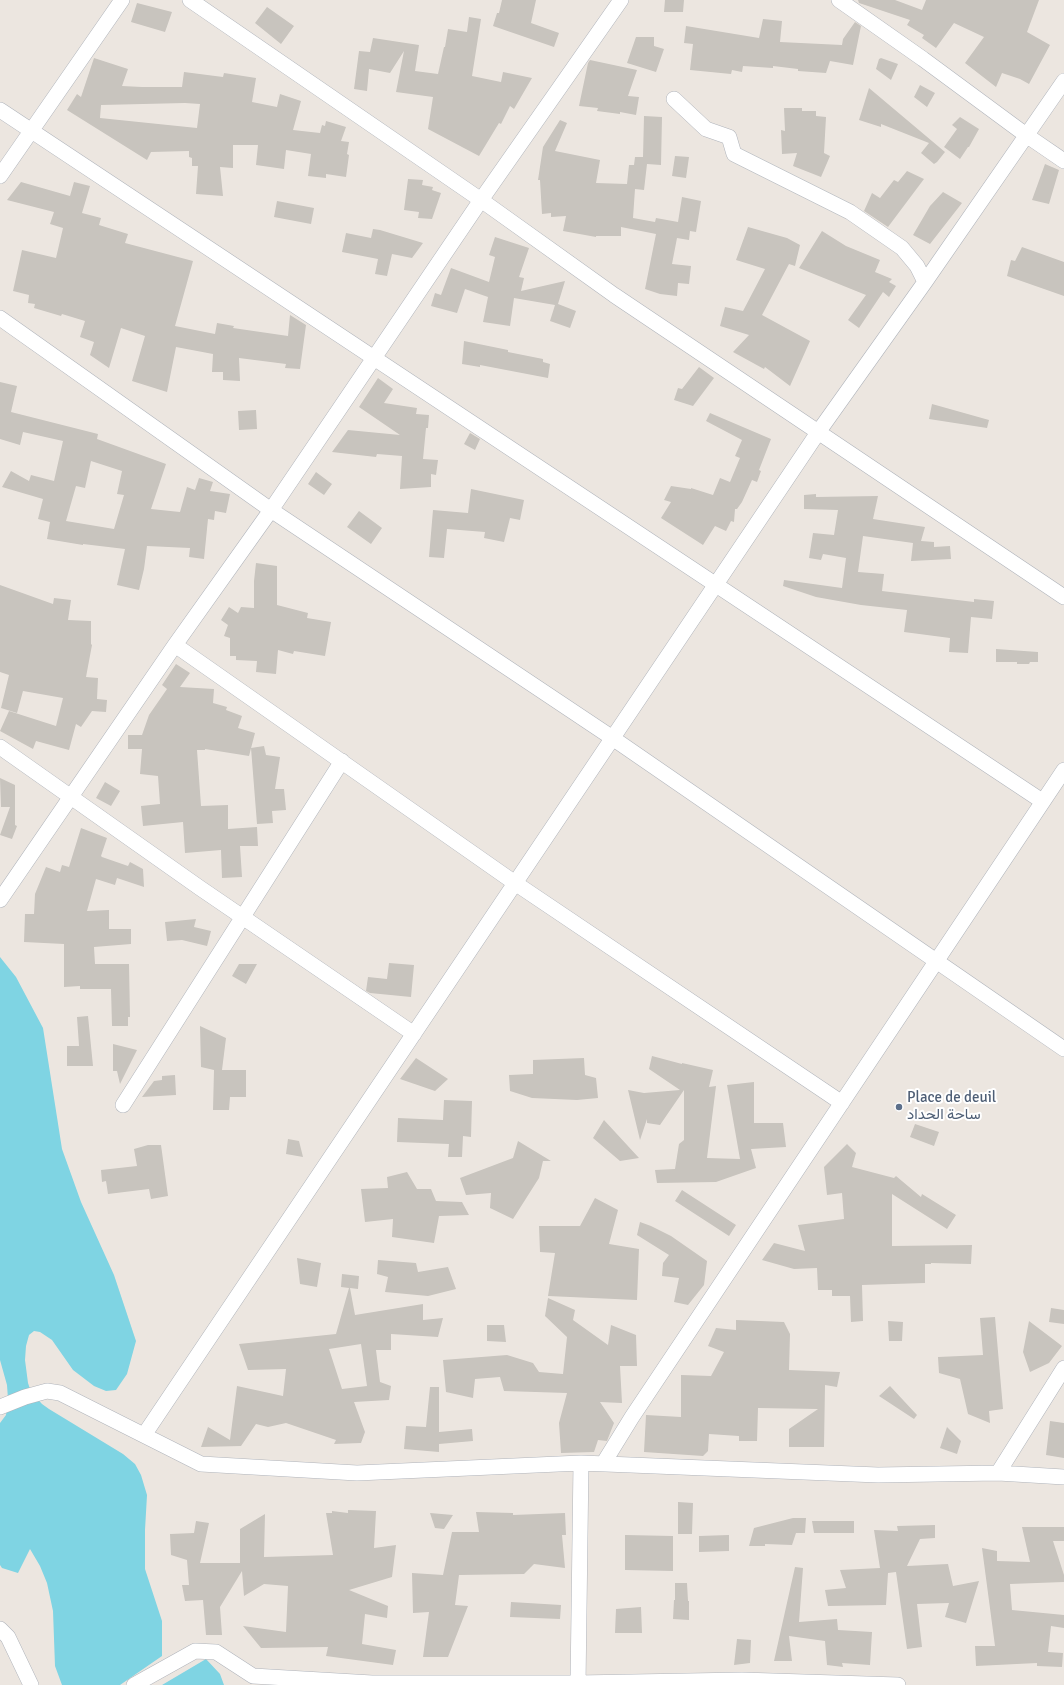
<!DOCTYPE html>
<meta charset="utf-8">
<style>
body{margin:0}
canvas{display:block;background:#ece6e0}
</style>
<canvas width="1064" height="1685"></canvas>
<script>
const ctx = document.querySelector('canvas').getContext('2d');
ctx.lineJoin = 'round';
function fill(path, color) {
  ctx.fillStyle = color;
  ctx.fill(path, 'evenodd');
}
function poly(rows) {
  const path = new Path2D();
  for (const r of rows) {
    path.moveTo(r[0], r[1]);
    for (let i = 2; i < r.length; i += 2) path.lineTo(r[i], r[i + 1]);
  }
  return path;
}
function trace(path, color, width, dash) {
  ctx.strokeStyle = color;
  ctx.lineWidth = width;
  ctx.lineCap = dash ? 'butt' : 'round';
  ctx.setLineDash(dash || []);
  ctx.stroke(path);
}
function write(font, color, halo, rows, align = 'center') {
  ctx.font = font + ' Signika,Vazirmatn,sans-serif';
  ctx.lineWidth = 4;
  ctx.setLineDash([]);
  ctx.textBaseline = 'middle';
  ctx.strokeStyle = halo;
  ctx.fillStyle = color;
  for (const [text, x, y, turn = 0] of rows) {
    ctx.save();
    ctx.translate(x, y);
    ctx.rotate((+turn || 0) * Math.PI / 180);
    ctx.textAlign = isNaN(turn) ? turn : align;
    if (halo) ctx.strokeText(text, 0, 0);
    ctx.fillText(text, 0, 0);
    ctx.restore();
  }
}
const water = poly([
 [0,957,16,977,43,1028,62,1149,81,1202,114,1275,136,1341,127,1374,116,1390,106,1391,94,1386,73,1370,52,1340,40,1332,34,1331,29,1335,26,1346,25,1360,28,1383,31,1392,42,1404,49,1409,123,1454,135,1464,141,1475,147,1495,145,1530,145,1569,162,1621,162,1656,120,1685,62,1685,55,1666,53,1611,47,1583,40,1566,30,1549,18,1573,2,1568,0,1565,0,1423,6,1415,8,1399,7,1385,0,1360],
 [206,1659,220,1674,224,1685,162,1685]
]);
const building = poly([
 [502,0,536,0,531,23,559,33,554,47,493,26,497,13,499,13],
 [665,0,684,0,683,12,664,12],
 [858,0,895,0,922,10,926,0,1039,0,1027,32,1050,45,1029,84,1020,79,1002,73,996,87,965,63,984,37,954,23,936,48,922,38,924,35,907,25,910,20,859,3],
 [137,3,172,12,165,32,131,22],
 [267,7,294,26,281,44,255,23],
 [469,17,481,19,472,76,501,82,503,72,532,78,514,109,510,106,501,124,499,123,479,156,428,129,433,97,396,92,404,51,390,73,369,69,367,91,354,89,359,51,370,52,373,38,419,45,415,71,438,74,444,47,445,47,448,29,467,32],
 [763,19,782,21,780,42,842,45,843,39,855,22,861,26,853,65,830,61,826,73,798,71,798,69,773,66,773,68,743,66,742,72,732,70,731,74,690,70,693,44,684,43,686,26,759,38],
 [636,37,654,37,654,46,664,49,656,72,627,63],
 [94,58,128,69,122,86,142,87,182,87,184,72,223,77,224,73,256,78,252,102,277,107,280,94,301,101,293,130,320,133,322,125,325,126,326,121,346,127,341,141,349,142,347,154,349,155,346,177,326,174,326,178,308,176,311,154,286,150,284,169,256,165,258,145,233,145,233,168,220,167,223,196,196,194,198,166,192,166,192,158,189,157,189,151,151,152,147,160,67,110,77,94,81,97],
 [185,103,200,104,197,128,100,118,101,105],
 [881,58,898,64,891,80,876,69,879,59],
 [590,60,637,70,628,96,639,97,636,115,620,112,620,114,597,111,598,108,579,106,588,63],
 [920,85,935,93,927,107,914,97],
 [869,88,945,152,937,162,934,164,921,153,929,143,881,124,881,127,859,120],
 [784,108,802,108,802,111,816,111,816,116,826,117,824,153,830,156,821,177,793,166,797,153,782,154,781,130,785,131],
 [644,116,662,117,661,165,647,164,644,190,635,189,633,218,655,222,656,218,678,222,682,197,701,201,696,232,690,231,689,240,677,238,672,264,691,266,689,284,678,283,677,296,660,294,645,289,656,234,621,227,621,236,596,236,596,237,563,231,566,216,551,217,551,213,542,214,540,180,538,180,543,147,560,120,567,123,555,151,600,160,596,183,627,184,629,165,634,165,635,157,643,157],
 [960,117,979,129,969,147,968,147,960,159,944,147,957,129,952,125],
 [675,156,689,157,686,178,672,176],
 [1045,164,1059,170,1049,204,1032,200],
 [907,171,924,179,888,227,864,211,872,193,880,198,894,180,898,182],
 [408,179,423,180,422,185,433,187,432,190,441,193,432,219,418,218,419,212,404,210],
 [21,182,70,196,74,182,90,186,82,213,101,218,99,225,128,234,125,243,193,261,175,326,215,334,217,323,234,326,233,328,288,336,290,315,306,325,300,369,285,368,286,364,239,358,240,381,223,380,223,372,212,372,213,354,176,347,167,392,132,381,145,336,121,328,109,368,90,355,94,342,80,337,85,321,62,314,61,316,34,308,35,304,28,303,29,295,13,291,22,250,56,258,63,228,50,224,54,212,7,200],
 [943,192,962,203,930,244,913,235,930,206],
 [277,201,314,208,311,224,274,217],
 [748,227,787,238,800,245,795,266,789,264,762,315,810,341,790,386,765,367,764,369,733,352,749,335,720,326,725,307,743,311,765,269,736,260],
 [373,229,380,230,423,243,412,258,392,254,387,276,375,274,378,259,342,252,346,233,371,238],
 [822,231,846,246,880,260,875,272,892,279,889,282,896,286,889,297,883,292,859,328,848,320,866,295,799,268],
 [495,237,529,248,519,277,524,278,521,291,565,281,558,304,576,311,570,328,550,321,555,305,514,298,510,326,483,322,488,297,465,289,457,313,431,306,435,293,441,295,451,268,489,282,495,257,489,255],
 [1022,247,1064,262,1064,296,1007,276,1011,260,1015,261],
 [464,341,508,350,508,352,543,359,543,362,550,364,548,378,480,365,480,367,462,364],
 [699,367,714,378,693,406,674,400,678,388,682,389],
 [378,378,393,389,384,403,417,408,416,414,429,415,428,428,426,428,423,459,438,460,436,475,431,474,431,487,400,489,402,456,377,454,376,457,332,452,348,430,400,435,359,407],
 [0,382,17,386,11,412,98,434,97,439,166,464,151,509,180,512,187,487,195,490,199,478,213,482,210,491,230,494,226,513,215,511,214,520,208,519,204,559,189,557,190,548,147,546,144,569,139,590,117,585,125,549,83,544,83,545,47,539,50,522,38,519,43,499,2,487,11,471,29,481,31,475,54,481,63,441,23,432,20,445,0,439],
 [91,461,122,471,117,494,124,495,114,529,66,521,76,486,85,488],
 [932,404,989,420,987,428,929,419],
 [256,410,257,429,239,430,238,411],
 [710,413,771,439,759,470,761,471,757,482,752,480,742,502,737,509,735,509,734,522,731,521,726,531,715,526,703,545,661,518,671,502,664,500,671,486,691,489,691,488,713,495,720,478,730,482,740,458,735,456,742,440,706,421],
 [470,433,480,439,475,450,464,444],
 [316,472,332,484,324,495,308,484],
 [471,489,524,500,520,520,510,518,504,542,484,538,485,532,447,529,444,558,429,557,433,510,468,513],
 [816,494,816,497,878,496,873,519,925,527,921,541,934,542,934,547,950,546,951,559,911,561,913,543,863,536,858,572,884,574,882,591,974,602,974,599,994,601,992,619,971,617,968,653,949,652,950,638,904,632,907,610,861,605,816,597,783,586,784,580,842,588,846,558,823,554,821,560,809,558,813,533,834,535,838,510,804,509,804,495],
 [359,511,382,528,371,544,347,527],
 [256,563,277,566,277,605,308,613,307,618,331,622,325,656,294,651,293,654,278,650,276,674,256,672,257,661,236,660,236,656,230,656,230,638,224,636,228,625,221,620,229,607,238,613,241,607,254,608,254,581],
 [0,585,53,604,54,598,71,600,68,620,91,621,91,644,92,645,86,677,98,678,97,699,107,700,106,712,92,711,81,727,76,724,69,750,36,741,33,749,0,731,9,711,56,726,63,698,23,691,17,713,1,708,9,675,0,672],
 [996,649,1038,652,1038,662,1030,662,1029,664,1017,664,1017,662,996,662],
 [176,664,190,673,180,687,214,689,213,703,227,707,226,710,242,716,238,728,255,733,249,756,205,749,205,750,197,750,201,806,228,805,228,829,257,827,258,846,240,846,242,877,222,878,221,850,185,853,183,822,143,826,141,806,160,804,158,776,140,774,142,749,128,749,128,735,142,735,149,715,167,689,162,685],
 [264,746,266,755,280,757,275,789,284,789,286,810,272,811,273,823,257,824,251,748],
 [0,778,15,785,15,825,17,826,12,839,0,835,10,807,1,807],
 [105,782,120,791,111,806,96,798],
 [81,828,107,838,101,856,102,857,128,866,130,862,143,869,144,887,117,878,115,885,96,879,87,911,109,910,109,929,131,929,131,944,94,947,95,964,129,964,130,1017,128,1017,128,1026,112,1026,111,989,80,989,80,986,64,987,64,944,24,942,25,914,34,914,35,894,46,867,60,872,62,865,69,867],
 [196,919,194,927,211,931,207,946,182,940,167,941,165,922],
 [389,963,414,965,411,997,370,993,366,991,368,977,387,979],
 [239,964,257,964,246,984,232,976],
 [88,1016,93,1066,67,1066,67,1046,79,1046,77,1017],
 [200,1026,226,1038,222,1070,246,1070,246,1097,230,1097,229,1110,213,1110,214,1070,201,1067],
 [113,1044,137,1050,120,1084,117,1071,113,1071],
 [652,1056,682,1064,682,1063,713,1070,709,1087,716,1086,707,1158,740,1159,727,1085,754,1082,754,1123,783,1123,786,1147,751,1149,756,1168,716,1182,657,1183,655,1170,675,1169,679,1144,684,1140,684,1090,660,1125,647,1123,647,1119,640,1140,628,1090,644,1093,680,1090,649,1069],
 [416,1058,448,1079,435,1091,400,1079],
 [584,1058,585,1075,596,1078,598,1098,577,1100,532,1098,510,1091,509,1075,533,1074,533,1060],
 [175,1075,176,1095,142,1097,154,1081,162,1080,162,1076],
 [444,1100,472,1101,471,1137,463,1136,462,1157,448,1157,449,1144,397,1142,398,1118,443,1120],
 [604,1120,639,1158,620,1161,593,1138],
 [915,1124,939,1132,934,1146,910,1137],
 [288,1139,299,1141,303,1157,286,1154],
 [518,1141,551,1161,543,1161,539,1178,513,1219,490,1208,491,1193,466,1195,460,1178,513,1158],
 [847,1144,856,1153,852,1167,894,1178,896,1176,921,1197,922,1194,956,1215,947,1229,892,1194,892,1246,972,1245,971,1264,931,1263,931,1264,925,1264,925,1283,862,1285,863,1321,851,1322,850,1296,832,1296,832,1290,818,1290,817,1268,794,1269,762,1260,774,1243,805,1251,798,1225,844,1219,842,1193,827,1195,824,1167],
 [148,1145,161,1145,168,1196,151,1199,149,1189,108,1194,106,1181,102,1182,101,1170,137,1166,134,1149],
 [407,1172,417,1189,431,1189,436,1201,462,1202,469,1215,439,1216,434,1243,392,1237,393,1219,365,1222,361,1189,388,1188,387,1177],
 [682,1190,736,1225,729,1236,675,1201],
 [595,1198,618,1210,609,1244,639,1249,637,1300,548,1296,555,1253,540,1252,539,1226,580,1226],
 [640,1222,651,1226,671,1236,707,1261,704,1285,688,1305,674,1302,679,1278,662,1276,663,1263,669,1255,637,1235],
 [297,1258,321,1263,317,1287,300,1284],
 [378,1260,416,1263,418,1272,448,1267,456,1289,428,1296,385,1292,388,1277,377,1274],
 [342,1274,359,1276,358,1289,350,1288,355,1315,423,1304,423,1320,443,1318,438,1337,391,1334,391,1350,376,1350,380,1382,391,1386,389,1400,354,1402,365,1432,361,1443,334,1444,336,1440,286,1423,268,1427,256,1424,241,1446,201,1447,208,1427,230,1440,237,1386,283,1396,286,1369,248,1370,239,1344,336,1334,349,1288,341,1287],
 [361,1344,367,1386,342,1389,329,1349],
 [548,1298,575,1310,573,1320,608,1345,611,1325,636,1335,637,1366,620,1366,622,1403,600,1402,614,1423,607,1441,598,1440,594,1452,561,1453,559,1423,567,1393,504,1391,500,1377,475,1379,473,1398,446,1392,443,1360,507,1355,533,1363,539,1372,563,1374,567,1337,545,1316],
 [1051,1308,1064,1310,1064,1324,1049,1322],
 [995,1317,1003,1409,989,1411,990,1423,968,1414,960,1379,939,1373,938,1357,983,1355,980,1318],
 [736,1320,784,1322,790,1334,789,1370,840,1372,837,1387,825,1385,824,1447,789,1447,789,1429,818,1409,758,1408,757,1441,739,1441,739,1436,709,1434,708,1451,703,1456,644,1452,646,1415,681,1417,681,1375,711,1376,724,1352,708,1346,716,1328,736,1330],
 [888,1321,903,1322,902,1341,889,1341],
 [1029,1321,1062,1346,1049,1363,1030,1372,1023,1352],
 [487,1325,504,1325,506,1342,487,1341],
 [890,1386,917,1415,914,1419,879,1396],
 [430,1387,439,1387,439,1432,472,1429,473,1441,439,1444,439,1452,404,1449,406,1426,426,1427],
 [1050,1421,1064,1423,1064,1458,1046,1455],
 [947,1427,961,1441,957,1454,940,1448],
 [678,1502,693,1503,692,1534,678,1534],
 [348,1510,376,1511,374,1548,396,1545,392,1577,349,1590,388,1606,387,1618,365,1614,362,1644,396,1650,393,1665,326,1656,328,1647,261,1648,243,1626,286,1632,288,1586,264,1584,244,1596,242,1571,220,1607,222,1635,206,1635,203,1600,185,1601,182,1585,189,1585,187,1560,171,1555,170,1534,194,1533,196,1521,209,1523,200,1563,240,1563,240,1529,265,1514,264,1557,333,1555,326,1513,332,1513,332,1511,348,1513],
 [476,1512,513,1513,513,1515,565,1513,566,1535,562,1535,565,1568,534,1564,524,1574,459,1575,455,1605,468,1606,448,1657,423,1657,429,1612,413,1613,412,1573,443,1575,452,1532,479,1532],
 [430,1513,453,1515,444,1529,435,1528],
 [793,1518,806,1518,805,1533,796,1533,792,1545,765,1544,765,1546,749,1546,754,1528],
 [812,1521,854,1521,854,1533,814,1533],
 [935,1525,935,1538,920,1539,907,1566,948,1564,953,1586,979,1581,966,1623,945,1617,949,1603,917,1604,922,1647,907,1649,896,1572,888,1573,886,1605,828,1606,825,1590,846,1588,840,1570,880,1568,874,1530,898,1531,897,1526],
 [1022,1527,1064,1527,1064,1541,1053,1541,1064,1575,1064,1582,1010,1584,1012,1610,1064,1615,1064,1628,1051,1626,1048,1652,1063,1653,1062,1667,1037,1666,1037,1663,976,1666,975,1646,995,1646,982,1548,997,1551,997,1561,1030,1562],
 [625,1535,673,1536,673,1571,625,1570],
 [729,1535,729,1551,699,1552,699,1536],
 [795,1567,803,1568,799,1622,837,1619,838,1630,872,1632,870,1665,842,1663,843,1667,827,1665,825,1641,789,1636,792,1661,774,1661],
 [675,1583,687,1583,688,1601,689,1601,689,1620,673,1619,674,1600,675,1600],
 [511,1602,561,1605,560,1619,510,1617],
 [641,1607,642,1633,615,1633,616,1609],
 [737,1639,751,1640,750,1663,734,1665]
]);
const street = poly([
 [190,0,481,200,614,295,1064,597],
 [839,0,923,59,1026,135,1064,161],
 [674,99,706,129,729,137,734,154,850,212,902,248,917,266,925,282],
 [0,110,1042,801],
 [0,176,122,0],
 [0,318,271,510,611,737,1064,1049],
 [175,645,515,883,842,1103],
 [0,747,200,888,414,1034],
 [0,900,175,645,271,510,481,200,621,0],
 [123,1105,342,761],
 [0,1407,25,1397,47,1391,60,1393,201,1464,357,1473,581,1463,878,1475,998,1473,1064,1477],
 [144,1435,819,431,925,282,1064,81],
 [603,1464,632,1417,1064,770],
 [998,1473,1064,1368],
 [0,1629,8,1637,31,1685],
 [134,1685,195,1651,216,1652,253,1676,372,1683,578,1683,742,1680,898,1685],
 [578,1685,581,1463]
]);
const markers = [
 [899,1107,4,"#5c6f8a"]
];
const serviceNames = [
 ["Place de deuil",907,1098],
 ["ساحة الحداد",907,1115]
];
fill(water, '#7fd4e3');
fill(building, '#c8c4be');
trace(street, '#b0b4bb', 16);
trace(street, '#fff', 15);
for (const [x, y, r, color] of markers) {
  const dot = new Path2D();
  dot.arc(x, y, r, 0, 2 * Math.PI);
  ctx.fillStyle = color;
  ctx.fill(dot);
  trace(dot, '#fff', 1.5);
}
write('15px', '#4e5e75', '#fff', serviceNames, 'left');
</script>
